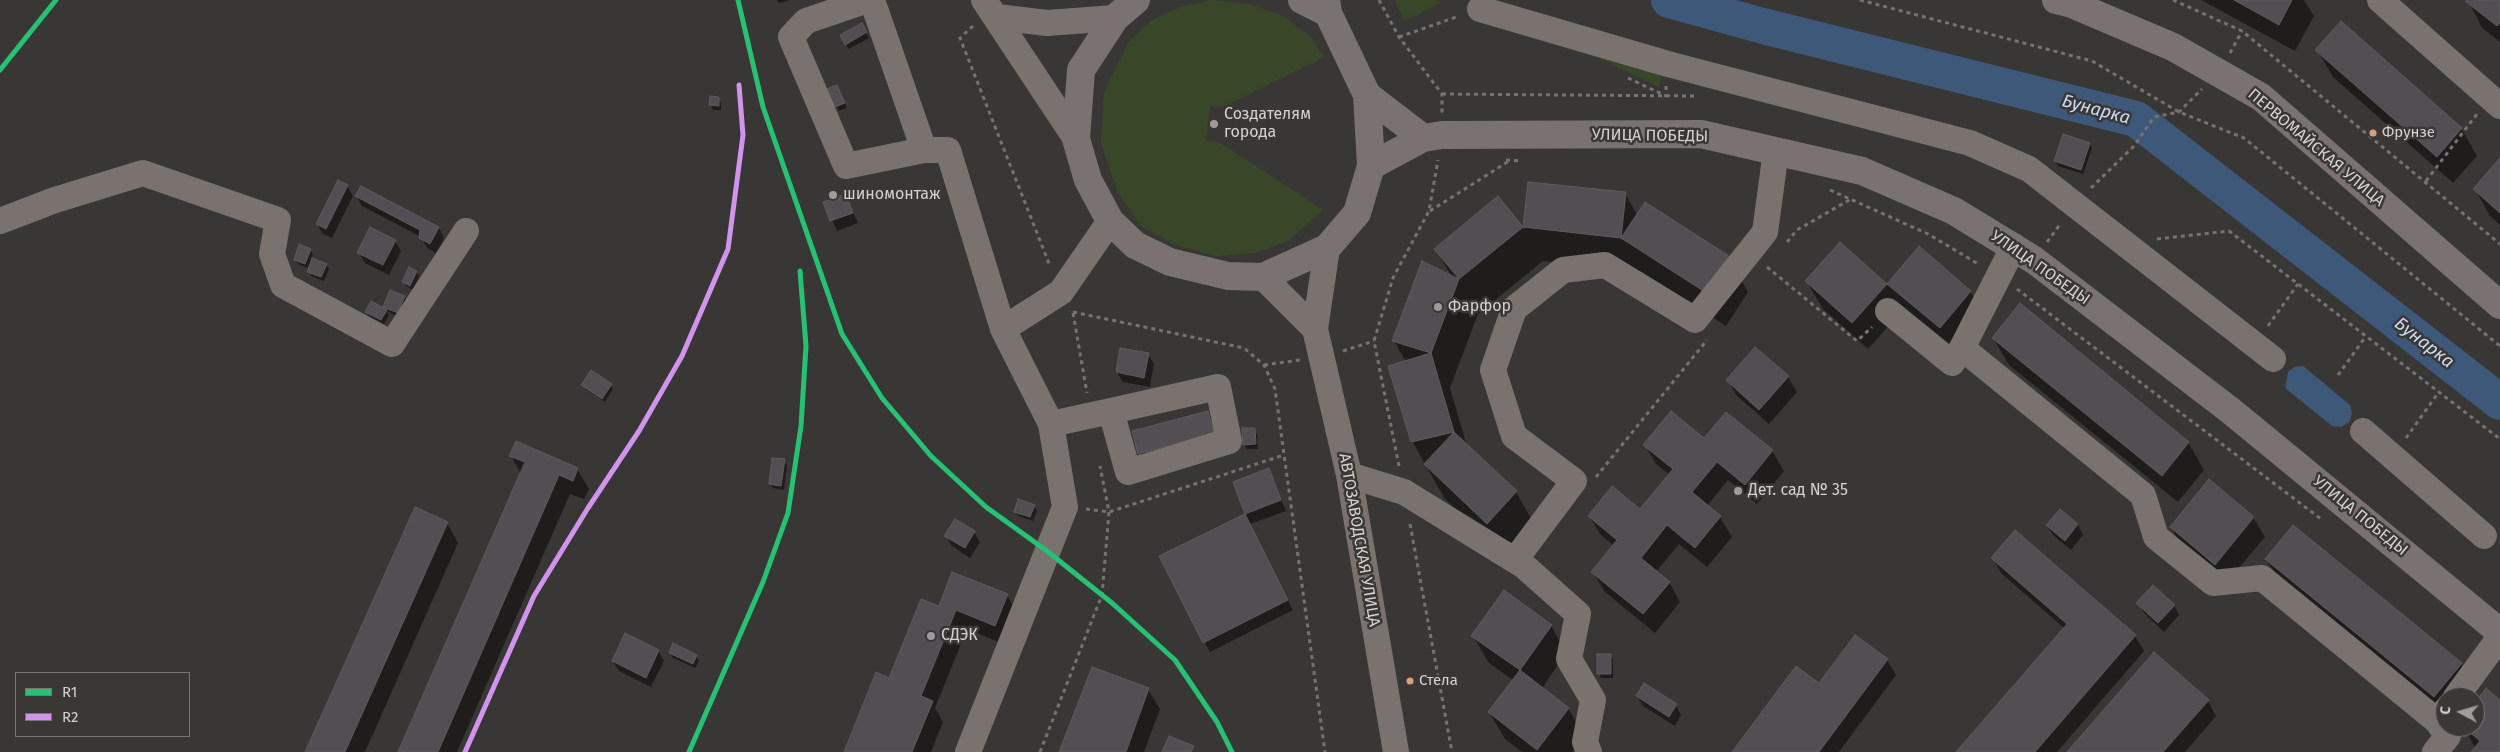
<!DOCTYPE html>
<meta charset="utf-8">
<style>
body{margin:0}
#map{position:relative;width:2500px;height:752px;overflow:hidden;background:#393736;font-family:"Fira Sans",sans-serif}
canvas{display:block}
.legend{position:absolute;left:15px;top:672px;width:175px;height:65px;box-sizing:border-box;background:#3a3735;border:1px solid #787573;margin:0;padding:6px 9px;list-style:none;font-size:15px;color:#d4d2d0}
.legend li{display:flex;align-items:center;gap:10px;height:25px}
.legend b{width:25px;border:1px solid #787573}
.north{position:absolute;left:2435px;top:687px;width:50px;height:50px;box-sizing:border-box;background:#3a3735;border:1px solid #787573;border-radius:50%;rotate:276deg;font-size:14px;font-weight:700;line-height:20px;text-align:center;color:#d4d2d0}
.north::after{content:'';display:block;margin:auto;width:18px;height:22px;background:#9e9c9a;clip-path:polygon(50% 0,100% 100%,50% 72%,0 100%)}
</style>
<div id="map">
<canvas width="2500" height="752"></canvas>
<ul class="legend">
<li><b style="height:6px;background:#26c172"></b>R1</li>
<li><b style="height:6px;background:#d193ec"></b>R2</li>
</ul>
<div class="north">С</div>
</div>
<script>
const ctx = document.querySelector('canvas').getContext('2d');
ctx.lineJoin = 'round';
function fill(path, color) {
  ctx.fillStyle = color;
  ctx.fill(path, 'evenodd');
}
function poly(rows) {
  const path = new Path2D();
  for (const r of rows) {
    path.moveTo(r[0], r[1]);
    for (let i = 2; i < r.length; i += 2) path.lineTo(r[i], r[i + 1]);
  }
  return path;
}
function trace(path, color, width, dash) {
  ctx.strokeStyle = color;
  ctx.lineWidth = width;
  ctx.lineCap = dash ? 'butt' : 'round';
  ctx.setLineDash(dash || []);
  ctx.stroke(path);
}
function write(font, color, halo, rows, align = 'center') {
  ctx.font = font + ' "Fira Sans",sans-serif';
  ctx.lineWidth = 5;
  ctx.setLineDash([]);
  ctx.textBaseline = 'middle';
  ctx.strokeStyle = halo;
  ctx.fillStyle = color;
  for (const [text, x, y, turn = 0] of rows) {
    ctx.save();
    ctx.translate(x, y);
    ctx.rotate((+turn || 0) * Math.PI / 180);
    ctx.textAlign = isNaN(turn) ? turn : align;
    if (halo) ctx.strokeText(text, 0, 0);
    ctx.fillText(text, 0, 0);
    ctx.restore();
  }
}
const green = poly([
 [1211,0,1249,4,1284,16,1312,38,1324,57,1223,107,1210,106,1206,141,1219,142,1323,210,1288,241,1255,253,1216,256,1175,245,1141,226,1118,193,1101,143,1104,92,1128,43,1152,20,1178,8],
 [1395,0,1435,0,1442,2,1404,21],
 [1562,41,1663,66,1659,87]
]);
const water = poly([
 [2303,366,2350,405,2352,414,2349,422,2341,427,2332,426,2285,388,2288,372,2294,367]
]);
const shadow = poly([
 [777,0,790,0,779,3],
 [2201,0,2304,0,2314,16,2295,51],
 [2468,0,2500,0,2500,42,2482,28],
 [861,24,869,38,849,49,841,36],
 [2317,50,2461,128,2477,156,2453,183,2333,77],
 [829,90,839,91,847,108,839,111],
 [711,97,718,98,721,103,721,110,713,110,711,105],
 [2090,144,2092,148,2083,174,2058,166,2055,161],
 [2500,161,2500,225,2490,216,2475,189],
 [1529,183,1625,193,1637,215,1728,257,1748,292,1726,326,1642,272,1543,261,1478,314,1450,388,1467,446,1516,492,1536,527,1507,557,1445,499,1412,441,1406,362,1394,341,1452,277,1435,249,1498,198,1524,230],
 [347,186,353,196,332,238,323,234,317,224],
 [845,195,858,223,837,231,825,203],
 [356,196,439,228,444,238,436,253,427,248,421,237,362,206],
 [395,241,401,251,389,275,365,263,359,253],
 [1840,244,1887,285,1919,247,1970,291,1986,319,1956,354,1903,310,1868,349,1823,309,1807,282],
 [310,250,313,255,311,259,326,265,329,269,324,281,311,276,310,269,298,264,295,260],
 [416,272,419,276,413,290,406,286,403,282],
 [391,291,404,297,407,301,400,317,386,311,389,315,384,324,369,316,367,312,384,308],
 [1993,338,2188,442,2204,470,2178,502,2009,365],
 [1148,354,1154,364,1150,387,1123,382,1117,372],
 [1788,377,1797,392,1769,424,1736,395,1728,380],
 [583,385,611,385,613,389,605,402,585,389],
 [1208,412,1214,422,1219,443,1145,463,1139,453],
 [1726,413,1772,451,1784,471,1757,504,1728,480,1707,506,1720,517,1732,537,1707,567,1679,544,1656,572,1669,582,1680,602,1655,633,1604,591,1593,572,1614,546,1601,535,1589,516,1640,511,1670,475,1656,464,1645,445,1704,440],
 [1254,429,1257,434,1258,449,1247,449,1244,445],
 [511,456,577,469,589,489,584,499,570,494,457,752,400,752,521,474],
 [784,461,787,465,784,490,773,488,770,484],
 [1268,470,1286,511,1250,524,1293,610,1210,652,1160,556,1246,515,1234,483],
 [1034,506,1037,511,1033,521,1018,516,1015,512],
 [2060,510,2078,525,2083,535,2071,550,2053,535,2047,525],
 [2253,517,2265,537,2226,583,2182,547,2171,527],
 [447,523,458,543,365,752,306,752],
 [974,532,980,542,970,558,952,546,946,536],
 [2015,532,2135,636,2144,651,2057,752,1958,752,2065,629,2001,573,1993,558],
 [2266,559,2461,664,2477,691,2445,720,2282,586],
 [1007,595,1018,615,1006,645,967,629,935,708,943,722,931,752,845,752,890,679,940,608],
 [2138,603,2174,605,2179,615,2164,632,2144,613],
 [1551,625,1566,653,1542,688,1568,708,1584,736,1572,752,1522,752,1505,739,1489,712,1513,680,1489,663,1473,636],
 [658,650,664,661,651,687,619,671,613,661],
 [670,653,696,656,699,661,695,668,673,658],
 [1610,655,1613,659,1613,678,1601,678,1599,673],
 [1887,660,1896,675,1839,752,1734,752,1819,684],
 [1148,689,1160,709,1144,752,1060,752],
 [1637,696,1676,705,1681,715,1675,726,1643,706],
 [2208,701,2216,716,2185,752,2069,752],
 [2500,701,2500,752,2473,752,2476,749,2463,727,2475,727,2475,705]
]);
const river = poly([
 [1669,0,1763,26,2136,119,2500,402]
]);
const building = poly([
 [2234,0,2292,0,2279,25,2234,0],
 [2500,0,2500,23,2497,26,2465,1,2500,0],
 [2341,21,2462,128,2437,157,2315,50,2341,21],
 [862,23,867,32,845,45,840,35,862,23],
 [837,85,845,103,835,107,827,89,837,85],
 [710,96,719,97,719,106,709,105,710,96],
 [2063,134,2090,143,2081,170,2054,161,2063,134],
 [2499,159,2500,159,2500,213,2473,189,2499,159],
 [338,180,348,185,326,229,316,224,338,180],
 [1528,182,1626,192,1621,238,1523,227,1528,182],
 [361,186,439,227,430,244,419,238,420,230,355,196,361,186],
 [846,194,853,213,830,221,823,202,846,194],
 [1498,196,1523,227,1459,279,1434,249,1498,196],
 [1645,202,1729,256,1705,292,1621,238,1645,202],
 [370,227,396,240,383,265,357,253,370,227],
 [1840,242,1887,284,1852,323,1805,281,1840,242],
 [299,244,311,249,305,264,294,260,299,244],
 [1919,246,1971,291,1940,328,1887,284,1919,246],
 [312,258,327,264,321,277,307,272,312,258],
 [1422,261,1459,279,1431,353,1392,341,1422,261],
 [409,267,417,271,410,286,402,282,409,267],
 [390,290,405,296,398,313,383,307,390,290],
 [371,301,387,310,381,320,365,312,371,301],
 [2020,303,2189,442,2162,476,1992,338,2020,303],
 [1755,347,1789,376,1759,410,1726,380,1755,347],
 [1120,348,1149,353,1144,378,1116,372,1120,348],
 [1431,353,1454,432,1411,442,1388,366,1431,353],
 [591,370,612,384,602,399,581,385,591,370],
 [1208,411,1214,433,1138,454,1132,431,1208,411],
 [1671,411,1704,438,1726,412,1773,450,1745,485,1717,462,1692,492,1721,516,1695,548,1667,525,1641,558,1670,582,1643,614,1591,572,1617,540,1588,516,1612,486,1640,509,1673,469,1643,445,1671,411],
 [1242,428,1255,428,1256,444,1243,445,1242,428],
 [1454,432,1517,491,1487,524,1424,464,1454,432],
 [516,441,578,468,573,481,559,475,438,752,398,752,525,462,509,456,516,441],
 [772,458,785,459,781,486,769,484,772,458],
 [1269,468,1281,500,1245,514,1233,482,1269,468],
 [2209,479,2254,517,2215,565,2170,527,2209,479],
 [1018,499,1035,505,1030,517,1014,512,1018,499],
 [415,507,448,522,345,752,305,752,415,507],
 [2060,509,2078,524,2065,541,2046,525,2060,509],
 [1245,514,1288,600,1203,643,1159,556,1245,514],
 [955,519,975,531,965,548,944,536,955,519],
 [2293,525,2462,663,2434,697,2265,559,2293,525],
 [2015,530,2136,635,2035,752,1956,752,2067,624,1991,558,2015,530],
 [952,572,1008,594,995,626,956,610,921,696,933,701,912,752,844,752,876,672,889,678,921,599,939,606,952,572],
 [2153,585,2175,605,2158,623,2136,603,2153,585],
 [1504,590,1552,625,1520,670,1471,636,1504,590],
 [625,633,659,650,646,678,612,661,625,633],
 [1855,635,1888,659,1819,752,1732,752,1796,666,1819,683,1855,635],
 [673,643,697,655,693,664,669,653,673,643],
 [2154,652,2209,700,2163,752,2067,752,2154,652],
 [1597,654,1611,654,1611,674,1597,674,1597,654],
 [1092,667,1149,688,1126,752,1059,752,1092,667],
 [1520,670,1569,708,1537,750,1488,712,1520,670],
 [1644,683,1677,704,1669,717,1636,696,1644,683],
 [2486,688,2500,700,2500,752,2471,752,2480,741,2464,727,2475,727,2475,703,2486,688],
 [1169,736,1194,746,1191,752,1162,752,1169,736]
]);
const path = poly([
 [1379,0,1399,37,1442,94,1442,113],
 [1860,0,2092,61,2179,112,2244,138,2500,346],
 [2173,0,2242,31,2500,244],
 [973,26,960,38,1050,266],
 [1399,37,1459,16],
 [2230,53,2242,31],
 [1628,78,1666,96,1666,86],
 [1442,94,1694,96],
 [1506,160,1522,161],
 [2426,181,2477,114],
 [2091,188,2134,146,2154,117,2179,112,2202,89],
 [1830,190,1928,234,1980,265],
 [1430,211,1509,161],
 [2157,239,2229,231,2500,439],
 [1787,242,1797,230,1851,199],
 [2047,242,2061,223],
 [1767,267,1857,341,1872,327],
 [2017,289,2321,519],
 [1073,312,1244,348,1264,365,1275,389,1325,752],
 [1073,313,1087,393],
 [2268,326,2298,284],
 [1343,351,1374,341],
 [1264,365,1300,360],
 [2338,375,2366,336],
 [2406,438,2439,392],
 [1399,466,1374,341,1393,278,1429,211,1438,160],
 [1596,477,1707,340],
 [1086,509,1109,512,1284,455],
 [1410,524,1452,752],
 [1040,752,1102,595,1109,512,1100,466]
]);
const minor = poly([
 [868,0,806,21,791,37,846,166,924,150,948,150,1003,329,1051,424,1065,507,968,752],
 [872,0,924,150],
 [984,0,1076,139],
 [2380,0,2500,106],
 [1480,9,1668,64,1970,143,2029,169,2273,359],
 [997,17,1047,23,1115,18],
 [0,221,55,200,143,173,278,220,272,254,283,285,392,344,466,231],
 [1327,248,1315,329,1349,475,1396,752],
 [1263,277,1315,329],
 [1888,311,1952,363,1962,348,2014,246],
 [1003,329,1061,292,1110,221],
 [1962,348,2143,495,2156,537,2213,583,2262,578,2437,721],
 [1051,424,1111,411,1218,387,1229,441,1128,472,1111,411],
 [2363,431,2484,536],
 [1349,475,1404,492,1524,566,1578,614,1569,659,1593,700,1585,742,1589,752],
 [1515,560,1574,481,1514,436,1493,370,1514,309,1563,270,1605,265,1695,320,1765,232,1776,151],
 [2456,697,2500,637],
 [2435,752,2448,736,2437,721,2445,711]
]);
const major = poly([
 [1136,0,1115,18,1081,70,1076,139,1088,180,1110,221,1135,245,1170,262,1228,276,1263,277,1327,248,1357,213,1371,166,1367,95,1328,13,1326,0],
 [1302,0,1328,13],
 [2056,0,2072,4,2173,47,2261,97,2500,305],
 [1367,95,1423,138],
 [1371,166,1423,138,1442,135,1701,134,1862,171,1954,211,2034,260,2231,411,2500,632]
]);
const rail1 = poly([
 [738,0,763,107,842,334,882,398,931,456,986,507,1047,551,1112,603,1175,660,1217,722,1232,752],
 [0,70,56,0],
 [689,752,763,582,788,513,801,426,806,346,800,271]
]);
const rail2 = poly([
 [465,752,534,596,588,508,639,431,682,356,728,249,743,135,739,85]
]);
const markers = [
 [1214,124,5,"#9e9c9a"],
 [2373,133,4.5,"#d9a179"],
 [833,195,5,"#9e9c9a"],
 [1438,307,5,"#9e9c9a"],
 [1738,491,5,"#9e9c9a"],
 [931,636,5,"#9e9c9a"],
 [1410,681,4.5,"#d9a179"]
];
const busNames = [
 ["Фрунзе",2382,133],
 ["Стела",1419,681]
];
const poiNames = [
 ["Создателям",1224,115],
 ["города",1224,133],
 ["шиномонтаж",843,195],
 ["Фарфор",1448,307],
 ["Дет. сад № 35",1748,491],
 ["СДЭК",941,636]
];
const streetNames = [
 ["УЛИЦА ПОБЕДЫ",1650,136,1],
 ["ПЕРВОМАЙСКАЯ УЛИЦА",2316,148,40],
 ["УЛИЦА ПОБЕДЫ",2040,268,35],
 ["УЛИЦА ПОБЕДЫ",2360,516,39],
 ["АВТОЗАВОДСКАЯ УЛИЦА",1359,540,80]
];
const waterNames = [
 ["Бунарка",2096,110,15],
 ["Бунарка",2424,343,38]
];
fill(green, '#384727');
fill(water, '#3e5879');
fill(shadow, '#0007');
trace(river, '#3e5879', 36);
fill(building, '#534d54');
trace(building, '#5d5b5b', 1);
trace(path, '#777270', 3, [4, 4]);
trace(minor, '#79726f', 26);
trace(major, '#7a7270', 28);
trace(rail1, '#26c172', 5);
trace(rail2, '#d193ec', 5);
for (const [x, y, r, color] of markers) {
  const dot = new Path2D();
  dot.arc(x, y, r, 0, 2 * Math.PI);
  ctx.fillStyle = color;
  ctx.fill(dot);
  trace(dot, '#3a3735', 2);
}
write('15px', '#d4d2d0', '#3a3735', busNames, 'left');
write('16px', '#d4d2d0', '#3a3735', poiNames, 'left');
write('16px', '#d4d2d0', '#3a3735', streetNames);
write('italic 18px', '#c9dbf5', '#3a3735', waterNames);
</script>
